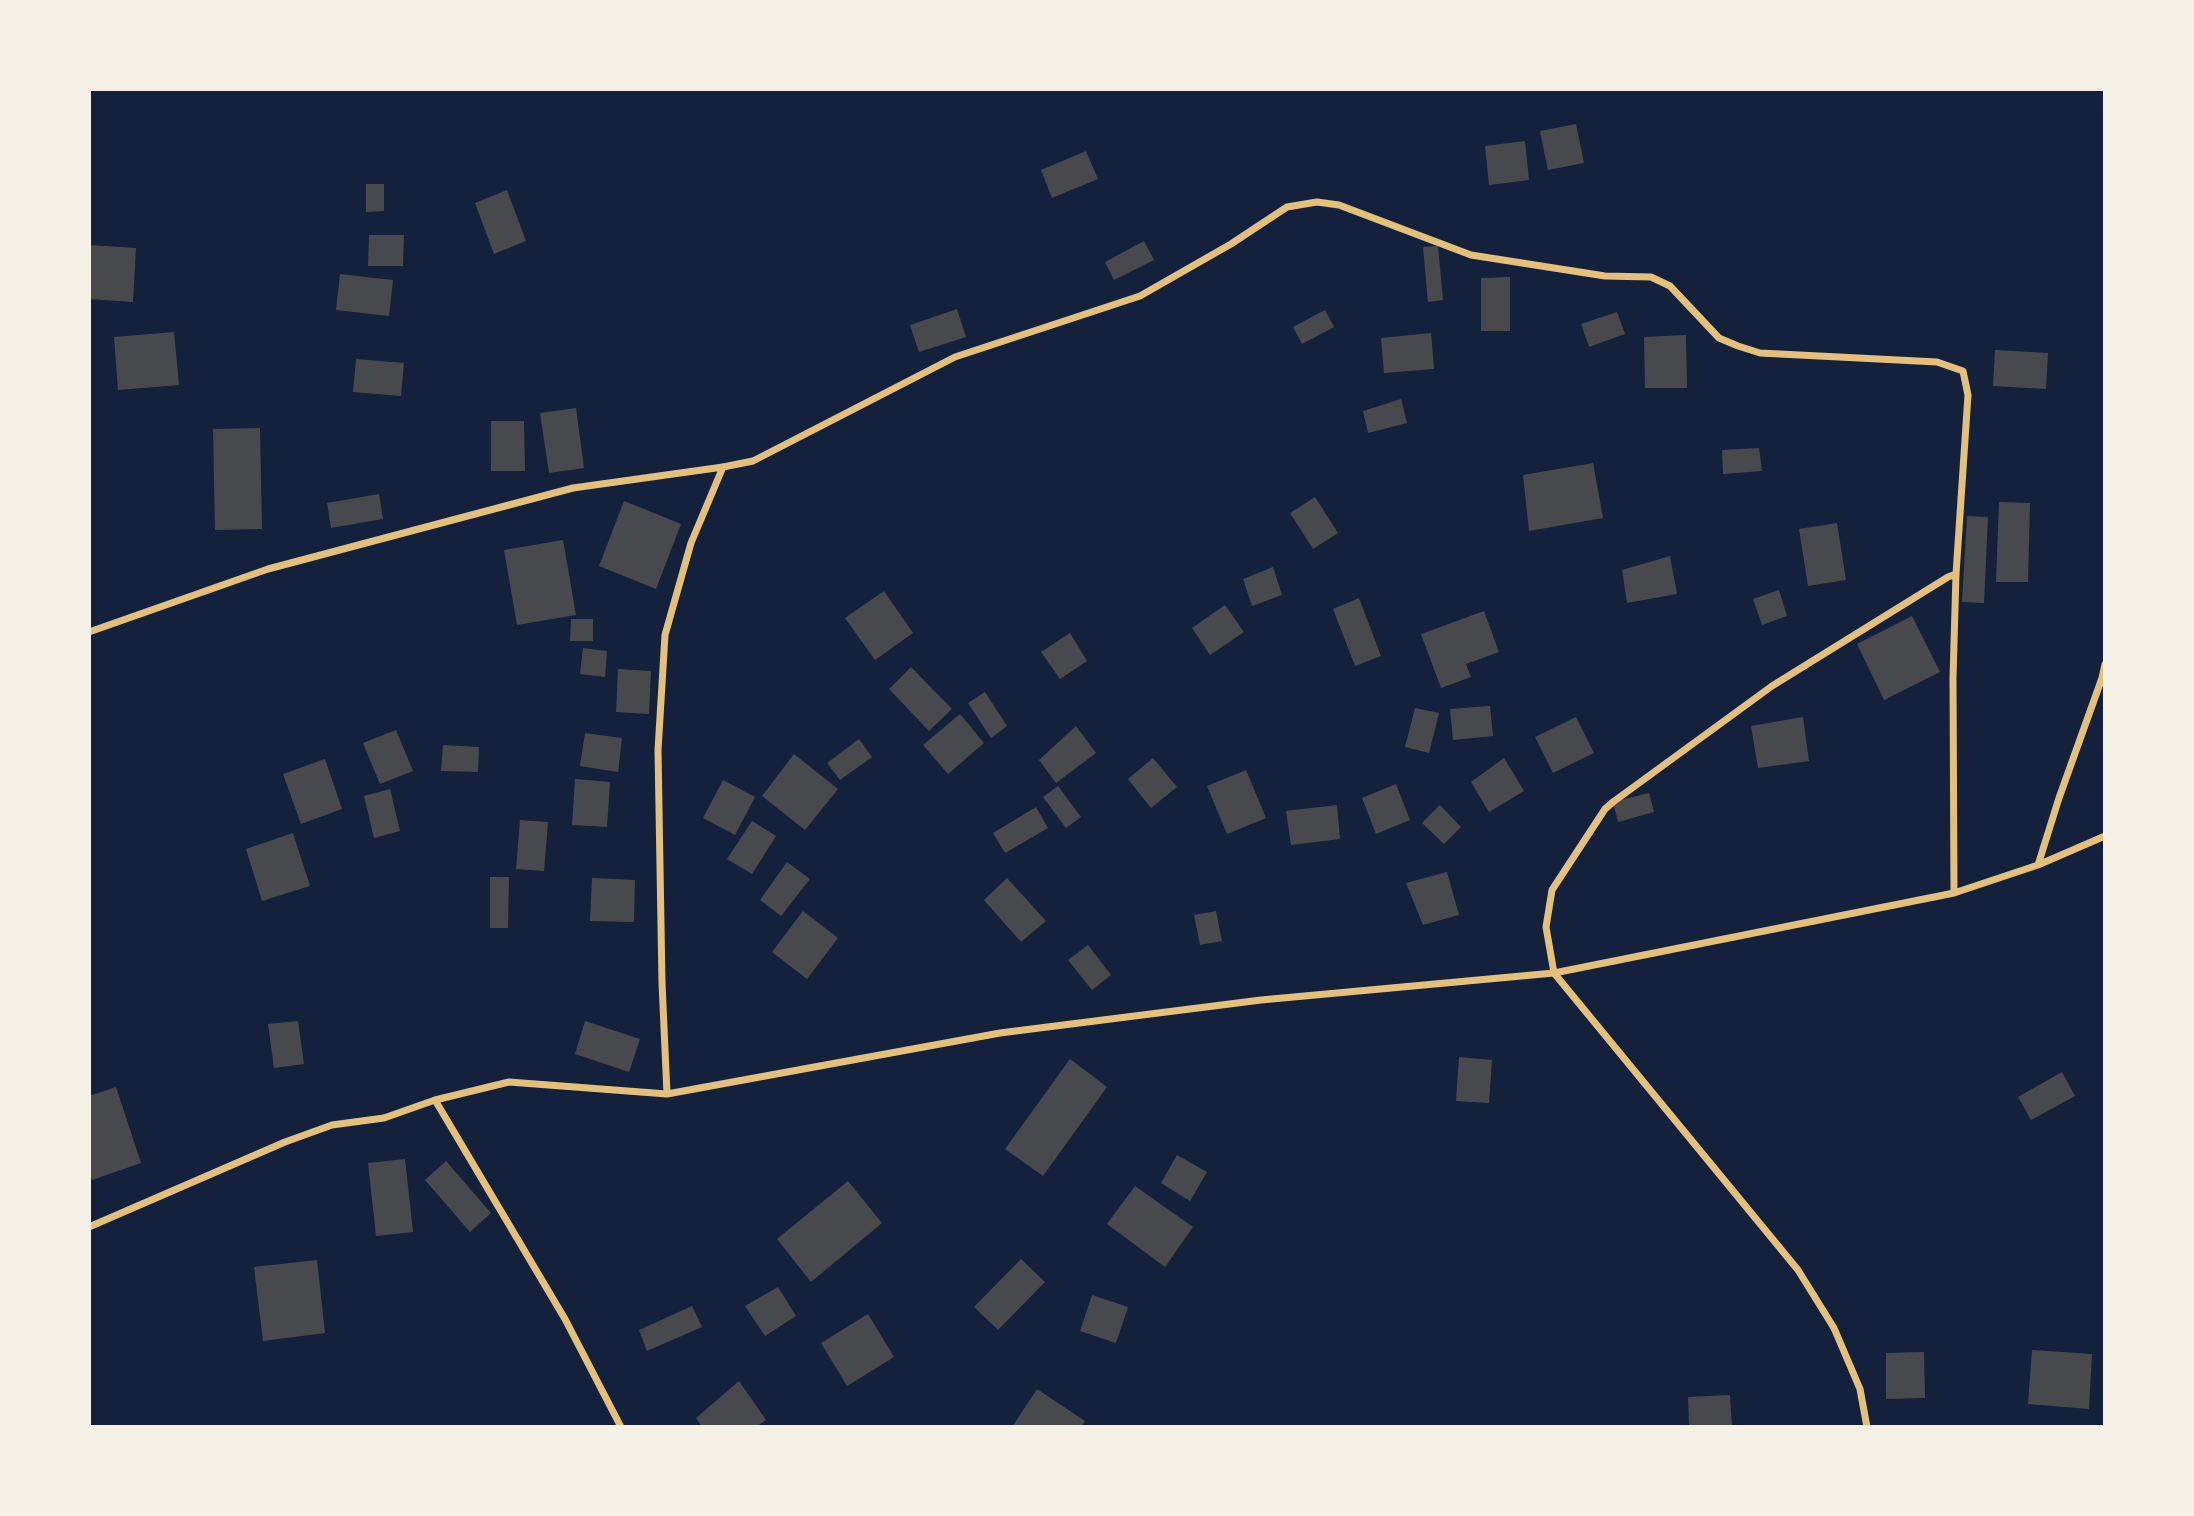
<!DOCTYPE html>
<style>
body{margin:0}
#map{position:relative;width:2194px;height:1516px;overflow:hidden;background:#14213d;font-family:Mulish,sans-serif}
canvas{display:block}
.frame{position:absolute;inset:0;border:91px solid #f6f1e7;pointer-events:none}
</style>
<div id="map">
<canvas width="2194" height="1516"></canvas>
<div class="frame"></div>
</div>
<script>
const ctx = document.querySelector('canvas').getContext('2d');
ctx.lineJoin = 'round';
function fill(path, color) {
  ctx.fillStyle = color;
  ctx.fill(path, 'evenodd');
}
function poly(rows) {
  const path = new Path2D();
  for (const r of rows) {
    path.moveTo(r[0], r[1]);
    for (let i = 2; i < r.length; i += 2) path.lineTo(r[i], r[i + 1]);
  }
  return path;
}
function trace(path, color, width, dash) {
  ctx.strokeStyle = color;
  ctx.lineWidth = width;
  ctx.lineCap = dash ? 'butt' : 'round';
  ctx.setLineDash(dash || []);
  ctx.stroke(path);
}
const building = poly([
 [1576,124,1584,163,1548,170,1540,131],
 [1525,141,1529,180,1489,185,1485,146],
 [1086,151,1098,179,1052,198,1041,170],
 [366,184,384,184,384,211,366,212],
 [507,190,526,241,494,254,475,203],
 [369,235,404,235,403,266,368,266],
 [1144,241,1154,260,1114,280,1105,262],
 [89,245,136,248,133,302,89,299],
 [1438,246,1443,300,1428,302,1423,247],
 [340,274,393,280,389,316,336,310],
 [1510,277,1510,331,1481,331,1481,278],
 [957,309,966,337,919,352,910,325],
 [1325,310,1334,327,1302,344,1293,327],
 [1617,312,1625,334,1589,347,1581,324],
 [174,332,179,385,118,390,114,337],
 [1431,333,1434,369,1384,373,1381,338],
 [1686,335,1687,388,1645,388,1644,337],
 [1995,350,2048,353,2046,389,1993,386],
 [356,359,404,363,401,396,353,392],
 [1401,399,1407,423,1368,433,1363,411],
 [576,408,584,468,549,473,540,413],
 [491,421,524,421,525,471,491,471],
 [260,428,262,529,215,530,213,429],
 [1759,448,1762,471,1723,474,1722,450],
 [1593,463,1603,518,1529,531,1523,475],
 [379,494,383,519,331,528,327,503],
 [1315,497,1338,533,1313,549,1290,513],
 [624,501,681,524,656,589,599,566],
 [1999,502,2030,503,2028,582,1996,582],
 [1967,516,1988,517,1984,603,1962,602],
 [1837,523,1846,580,1808,586,1799,529],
 [563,540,576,615,517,625,504,550],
 [1670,556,1677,594,1627,603,1622,570],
 [1273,567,1282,595,1252,606,1243,579],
 [1779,590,1787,616,1762,625,1753,599],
 [884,591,913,633,875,660,845,618],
 [1359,598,1381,656,1355,666,1333,609],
 [1225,605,1244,632,1210,655,1192,628],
 [1484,611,1499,652,1466,664,1471,677,1441,688,1421,634],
 [1912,616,1940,672,1884,700,1857,644],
 [571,619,593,619,593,641,570,641],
 [1070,633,1087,661,1060,679,1041,652],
 [583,648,607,651,605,677,580,674],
 [911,667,952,709,929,731,889,689],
 [618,669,651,671,649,714,616,712],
 [985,692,1007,726,991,738,968,703],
 [1490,706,1493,736,1453,740,1450,709],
 [1415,708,1439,713,1429,753,1405,747],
 [960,714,984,743,948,774,923,745],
 [1576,717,1594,753,1553,773,1535,737],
 [1803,717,1809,761,1758,768,1751,726],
 [1076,726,1096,753,1056,783,1039,760],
 [396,730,413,771,380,784,363,743],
 [585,733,622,738,618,772,580,766],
 [859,739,872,757,840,780,827,763],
 [443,745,479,747,478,772,441,771],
 [794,754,838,789,805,830,762,796],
 [1153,758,1177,787,1151,808,1128,779],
 [1504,758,1524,791,1489,812,1471,782],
 [325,759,342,809,301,824,283,774],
 [1246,770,1266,818,1227,834,1207,786],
 [575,779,610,782,607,827,572,825],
 [723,780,755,797,735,835,703,818],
 [1396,784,1410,820,1376,834,1362,798],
 [1058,786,1081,817,1066,828,1043,797],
 [390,789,400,831,374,838,364,796],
 [1649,793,1654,812,1618,822,1613,802],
 [1337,805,1340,839,1291,845,1286,811],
 [1440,805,1461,827,1444,844,1422,823],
 [1036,807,1048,828,1005,853,993,833],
 [520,820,548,822,544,871,516,869],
 [752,821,776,836,752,874,727,859],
 [293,833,310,886,262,901,246,849],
 [787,862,810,879,781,916,760,900],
 [1447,872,1459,915,1423,925,1406,883],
 [490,877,509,877,508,928,490,928],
 [592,878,635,880,634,922,590,921],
 [1007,878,1046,921,1021,942,984,900],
 [803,911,838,938,807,979,772,952],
 [1216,911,1222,941,1200,945,1194,915],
 [1088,945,1111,975,1092,990,1068,960],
 [298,1021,304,1064,274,1068,268,1024],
 [585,1021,640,1039,629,1072,575,1054],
 [1459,1057,1492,1060,1489,1103,1456,1101],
 [1070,1059,1107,1087,1043,1176,1005,1149],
 [2062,1072,2075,1096,2031,1120,2018,1097],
 [116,1087,141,1163,92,1180,89,1172,89,1096],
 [1177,1155,1207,1172,1190,1201,1161,1183],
 [405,1159,413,1232,376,1236,368,1163],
 [446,1161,491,1213,470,1232,425,1180],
 [848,1181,882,1223,811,1282,777,1239],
 [1135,1186,1193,1227,1165,1267,1107,1224],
 [1021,1259,1045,1282,998,1330,974,1307],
 [317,1260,325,1333,263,1341,254,1267],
 [778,1287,796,1316,765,1336,745,1306],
 [1092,1295,1128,1307,1116,1343,1080,1331],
 [692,1306,702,1327,647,1351,639,1330],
 [868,1314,894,1357,847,1386,821,1343],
 [2032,1350,2092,1354,2089,1409,2028,1404],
 [1924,1352,1925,1398,1886,1399,1886,1353],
 [739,1381,766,1420,756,1427,702,1427,696,1418],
 [1037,1389,1085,1421,1081,1427,1012,1427],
 [1730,1395,1732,1427,1689,1427,1688,1397]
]);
const minor = poly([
 [89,632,268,569,573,488,723,467,753,461,955,357,1140,296,1231,244,1287,207,1317,202,1339,205,1471,255,1605,276,1651,277,1670,286,1719,338,1738,346,1760,353,1937,362,1963,371,1968,395,1956,574,1953,678,1954,893],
 [2038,865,2059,798,2102,678,2105,664],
 [667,1094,662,983,658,750,665,635,691,543,723,467],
 [435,1100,565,1319,621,1427],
 [89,1227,285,1142,332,1125,384,1118,435,1100,509,1082,667,1094,1000,1033,1261,1000,1554,973,1954,893,2038,865,2105,836],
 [1867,1427,1860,1389,1834,1328,1798,1270,1554,973,1546,927,1552,890,1605,809,1613,802,1772,686,1948,577,1956,574]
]);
fill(building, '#48494c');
trace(minor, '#e5c07b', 7);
</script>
